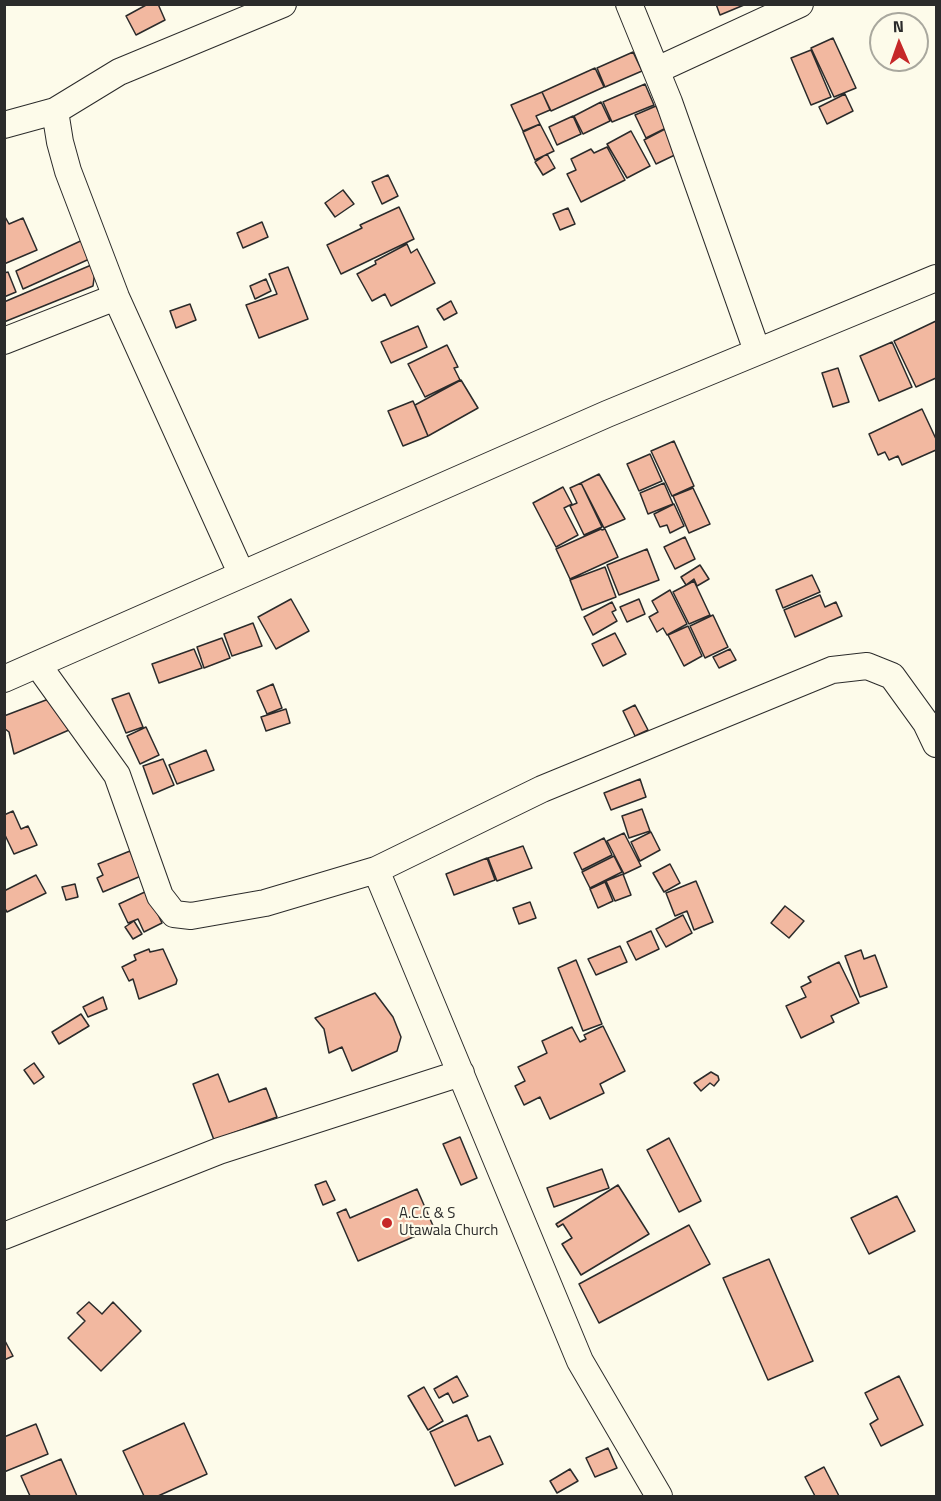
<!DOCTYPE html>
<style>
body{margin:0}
#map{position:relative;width:941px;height:1501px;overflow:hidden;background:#fdfbea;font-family:"Titillium Web",sans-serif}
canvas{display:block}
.frame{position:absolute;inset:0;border:6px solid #2b2b2b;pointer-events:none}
.north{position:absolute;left:869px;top:12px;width:60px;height:60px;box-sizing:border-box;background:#fdfbea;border:2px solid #a9a89e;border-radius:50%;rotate:358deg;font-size:16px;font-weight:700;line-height:24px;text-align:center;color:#2b2b2b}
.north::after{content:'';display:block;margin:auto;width:21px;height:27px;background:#c62828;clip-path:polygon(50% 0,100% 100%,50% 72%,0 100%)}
</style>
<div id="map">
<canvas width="941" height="1501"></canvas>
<div class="frame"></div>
<div class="north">N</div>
</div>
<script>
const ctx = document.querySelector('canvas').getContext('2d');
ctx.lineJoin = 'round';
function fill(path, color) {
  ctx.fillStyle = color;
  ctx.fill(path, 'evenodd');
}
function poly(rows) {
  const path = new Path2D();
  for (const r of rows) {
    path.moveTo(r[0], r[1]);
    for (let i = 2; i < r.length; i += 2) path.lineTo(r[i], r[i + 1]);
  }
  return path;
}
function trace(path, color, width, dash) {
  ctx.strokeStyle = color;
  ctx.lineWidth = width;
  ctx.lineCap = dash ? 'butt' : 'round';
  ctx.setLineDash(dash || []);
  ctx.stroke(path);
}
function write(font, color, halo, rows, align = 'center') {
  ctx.font = font + ' "Titillium Web",sans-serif';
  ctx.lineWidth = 4.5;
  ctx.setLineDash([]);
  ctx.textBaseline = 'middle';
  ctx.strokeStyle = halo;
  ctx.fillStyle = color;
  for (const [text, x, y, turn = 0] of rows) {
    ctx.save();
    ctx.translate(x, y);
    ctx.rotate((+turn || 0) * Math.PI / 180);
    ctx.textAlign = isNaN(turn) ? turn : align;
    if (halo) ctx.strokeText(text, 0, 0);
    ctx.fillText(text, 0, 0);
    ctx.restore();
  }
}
const building = poly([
 [148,4,158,4,165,20,136,35,126,16,148,4],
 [716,4,744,4,744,5,720,15,716,4],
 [833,38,856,88,834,97,811,48,833,38],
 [811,50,831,97,811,105,791,58,811,50],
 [633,52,642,71,605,87,597,68,633,52],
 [595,68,604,87,551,111,542,92,595,68],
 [645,84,654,105,612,122,603,102,645,84],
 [542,92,550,110,536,116,540,124,523,131,511,105,542,92],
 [845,94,853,111,827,124,819,107,845,94],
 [601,102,610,121,583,134,574,116,601,102],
 [656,106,666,128,646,138,635,115,656,106],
 [573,116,581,134,557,145,549,127,573,116],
 [540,124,554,151,535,160,523,132,540,124],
 [667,128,679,153,656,164,644,140,667,128],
 [631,131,650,166,627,178,607,144,631,131],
 [607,147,625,180,581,202,567,174,576,170,571,159,591,149,594,153,607,147],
 [547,154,555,168,543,175,535,162,547,154],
 [388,175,398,196,382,204,372,182,388,175],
 [343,190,354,204,335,217,325,203,343,190],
 [399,207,414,239,341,274,327,245,362,228,360,225,399,207],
 [568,208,575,224,560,230,553,214,568,208],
 [4,215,9,224,23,218,37,250,4,264,4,215],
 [262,222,268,237,243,248,237,233,262,222],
 [87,238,96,256,23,289,16,271,87,238],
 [407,244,411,253,417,249,435,283,391,306,385,294,372,301,357,274,376,264,375,261,407,244],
 [96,263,93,286,4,322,4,302,96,263],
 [288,267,308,319,259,338,246,305,277,294,269,274,288,267],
 [8,272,16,292,4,297,4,273,8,272],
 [266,279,271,291,255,299,250,286,266,279],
 [451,301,457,313,444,320,437,309,451,301],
 [190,304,196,320,176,328,170,311,190,304],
 [936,321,936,378,916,387,894,341,936,321],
 [418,326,427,347,391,363,381,342,418,326],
 [892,342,912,387,879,401,860,356,892,342],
 [447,345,458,367,454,368,460,380,425,397,408,364,447,345],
 [838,368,849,402,833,407,822,373,838,368],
 [461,380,478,408,428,436,415,405,461,380],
 [413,401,428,436,403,446,388,411,413,401],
 [922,409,936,439,936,450,902,465,898,456,889,460,885,452,878,455,869,434,922,409],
 [674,441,694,486,672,496,651,451,674,441],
 [650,454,662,481,639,491,627,464,650,454],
 [599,474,625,519,604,528,581,483,599,474],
 [581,483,602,527,584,535,570,506,577,503,570,488,581,483],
 [664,483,673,504,648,514,640,493,664,483],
 [563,487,572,504,564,508,578,535,556,547,533,503,563,487],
 [693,488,710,524,689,533,673,496,693,488],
 [674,504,684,526,670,533,667,525,660,527,654,514,674,504],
 [601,529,602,530,605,529,618,557,570,579,556,549,601,529],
 [685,537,695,559,675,569,664,547,685,537],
 [647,549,659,580,619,595,607,565,647,549],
 [700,565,709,579,697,586,694,579,686,585,681,577,700,565],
 [605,567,616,597,582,610,570,580,605,567],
 [812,575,820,592,783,608,776,590,812,575],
 [694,581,710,615,689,624,673,592,694,581],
 [670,590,687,624,667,635,663,628,657,632,649,617,658,612,652,601,670,590],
 [820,595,825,607,836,602,842,616,795,637,784,610,820,595],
 [291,599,309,631,276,649,258,617,291,599],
 [639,599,645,614,627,622,620,607,639,599],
 [612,602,616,610,612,612,617,621,593,635,584,617,612,602],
 [713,615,728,647,705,658,690,626,713,615],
 [253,623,262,646,232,656,224,634,253,623],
 [688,626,702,656,684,666,668,635,688,626],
 [615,633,626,654,603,666,592,644,615,633],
 [222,638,230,658,204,668,197,647,222,638],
 [194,649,202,668,159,683,152,664,194,649],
 [730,649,736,660,719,668,713,657,730,649],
 [273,684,282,708,267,714,257,691,273,684],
 [129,693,143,727,126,733,112,699,129,693],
 [46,700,64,708,69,730,14,754,9,732,4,728,4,716,46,700],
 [635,705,648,730,635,736,623,711,635,705],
 [286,709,290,723,266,731,261,717,286,709],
 [146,727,159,755,140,764,127,736,146,727],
 [206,750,214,770,177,784,169,765,206,750],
 [163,759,174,785,153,794,143,766,163,759],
 [640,779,646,797,611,810,604,793,640,779],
 [642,809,650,831,629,838,622,816,642,809],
 [13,811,21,829,28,826,37,845,14,854,4,833,4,815,13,811],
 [651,832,660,850,640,861,631,842,651,832],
 [624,833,641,866,624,874,607,841,624,833],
 [604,838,612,855,582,870,574,853,604,838],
 [523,846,532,868,497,881,488,858,523,846],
 [130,851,141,876,103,892,97,878,103,875,98,864,130,851],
 [614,856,622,872,590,888,582,872,614,856],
 [487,858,495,880,454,895,446,874,487,858],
 [670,864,680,883,664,892,653,873,670,864],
 [623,874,631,895,615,901,606,881,623,874],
 [36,875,46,893,7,912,4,907,4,891,36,875],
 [696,881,713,922,694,930,687,911,675,916,666,893,696,881],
 [605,882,613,901,598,908,590,889,605,882],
 [75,884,78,897,66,900,62,887,75,884],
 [147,891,162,923,144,932,138,919,128,923,119,904,147,891],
 [530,902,536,918,519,924,513,908,530,902],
 [785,906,804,921,789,938,771,923,785,906],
 [683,915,692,933,666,947,656,929,683,915],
 [134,921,142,934,133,939,125,927,134,921],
 [651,931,659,949,636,960,627,942,651,931],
 [620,946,627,962,596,975,588,959,620,946],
 [149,949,150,952,163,949,177,980,176,984,139,999,133,979,129,981,122,967,136,960,134,955,149,949],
 [861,950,864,959,875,955,887,987,860,997,845,956,861,950],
 [576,960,602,1024,583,1031,558,968,576,960],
 [839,962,859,1003,831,1016,834,1022,801,1038,786,1006,806,997,801,987,811,982,808,977,839,962],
 [375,993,393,1017,401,1037,397,1051,352,1071,342,1047,329,1053,324,1029,315,1018,375,993],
 [103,997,107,1009,88,1017,83,1007,103,997],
 [81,1014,89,1026,59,1044,52,1032,81,1014],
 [603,1026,625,1071,600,1084,604,1093,550,1119,540,1097,524,1105,515,1086,525,1081,518,1067,547,1053,542,1041,572,1027,580,1042,586,1039,584,1035,603,1026],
 [34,1063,44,1077,34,1084,24,1070,34,1063],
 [711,1072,718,1076,719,1080,714,1086,710,1083,701,1091,694,1083,711,1072],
 [218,1074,229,1102,266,1088,277,1117,214,1140,193,1084,218,1074],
 [460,1137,477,1178,461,1185,443,1144,460,1137],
 [669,1138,701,1201,679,1212,647,1150,669,1138],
 [602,1169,609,1188,554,1207,547,1188,602,1169],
 [326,1181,335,1200,323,1205,315,1185,326,1181],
 [618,1185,649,1234,581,1275,562,1244,572,1238,563,1224,558,1227,556,1224,618,1185],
 [417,1189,434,1228,358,1261,337,1213,346,1209,350,1218,417,1189],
 [897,1196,915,1231,869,1254,851,1218,897,1196],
 [689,1225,710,1264,599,1323,579,1284,689,1225],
 [769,1259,813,1361,768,1380,723,1278,769,1259],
 [89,1302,102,1314,113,1302,141,1331,101,1371,68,1338,85,1321,77,1313,89,1302],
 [4,1339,13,1356,4,1360,4,1339],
 [457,1376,468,1396,453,1403,448,1393,439,1398,434,1389,457,1376],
 [899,1376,923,1425,881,1446,870,1424,878,1419,865,1393,899,1376],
 [424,1387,443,1421,428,1430,408,1396,424,1387],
 [467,1415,478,1441,490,1436,503,1464,455,1486,430,1432,467,1415],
 [184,1423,207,1474,158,1496,144,1496,123,1451,184,1423],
 [36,1424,48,1454,4,1472,4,1437,36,1424],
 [608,1448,617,1468,595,1477,586,1458,608,1448],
 [61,1459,77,1496,30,1496,21,1476,61,1459],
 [824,1467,839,1496,815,1496,805,1477,824,1467],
 [570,1469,578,1481,557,1493,550,1481,570,1469]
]);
const street = poly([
 [629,4,669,102,757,351],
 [657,70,800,4],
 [55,111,60,142,68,171,116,297,241,573],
 [4,125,55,111,119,72,283,4],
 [4,341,116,297],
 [38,665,117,775,160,896,174,914,191,916,265,903,376,870,542,789,832,670,867,666,892,676,926,723,936,744],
 [4,679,607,414,936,278],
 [376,870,580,1361,659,1496],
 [4,1236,219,1151,461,1073]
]);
const markers = [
 [387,1223,6,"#c62828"]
];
const poiNames = [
 ["A.C.C & S",399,1214],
 ["Utawala Church",399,1231]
];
fill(building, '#f2b8a0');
trace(building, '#2b2b2b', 1.5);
trace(street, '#2b2b2b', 28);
trace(street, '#fdfbea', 26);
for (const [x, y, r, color] of markers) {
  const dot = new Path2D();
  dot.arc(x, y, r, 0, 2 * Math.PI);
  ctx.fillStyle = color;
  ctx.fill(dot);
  trace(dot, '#fdfbea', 2);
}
write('15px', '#2b2b2b', '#fdfbea', poiNames, 'left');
</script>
